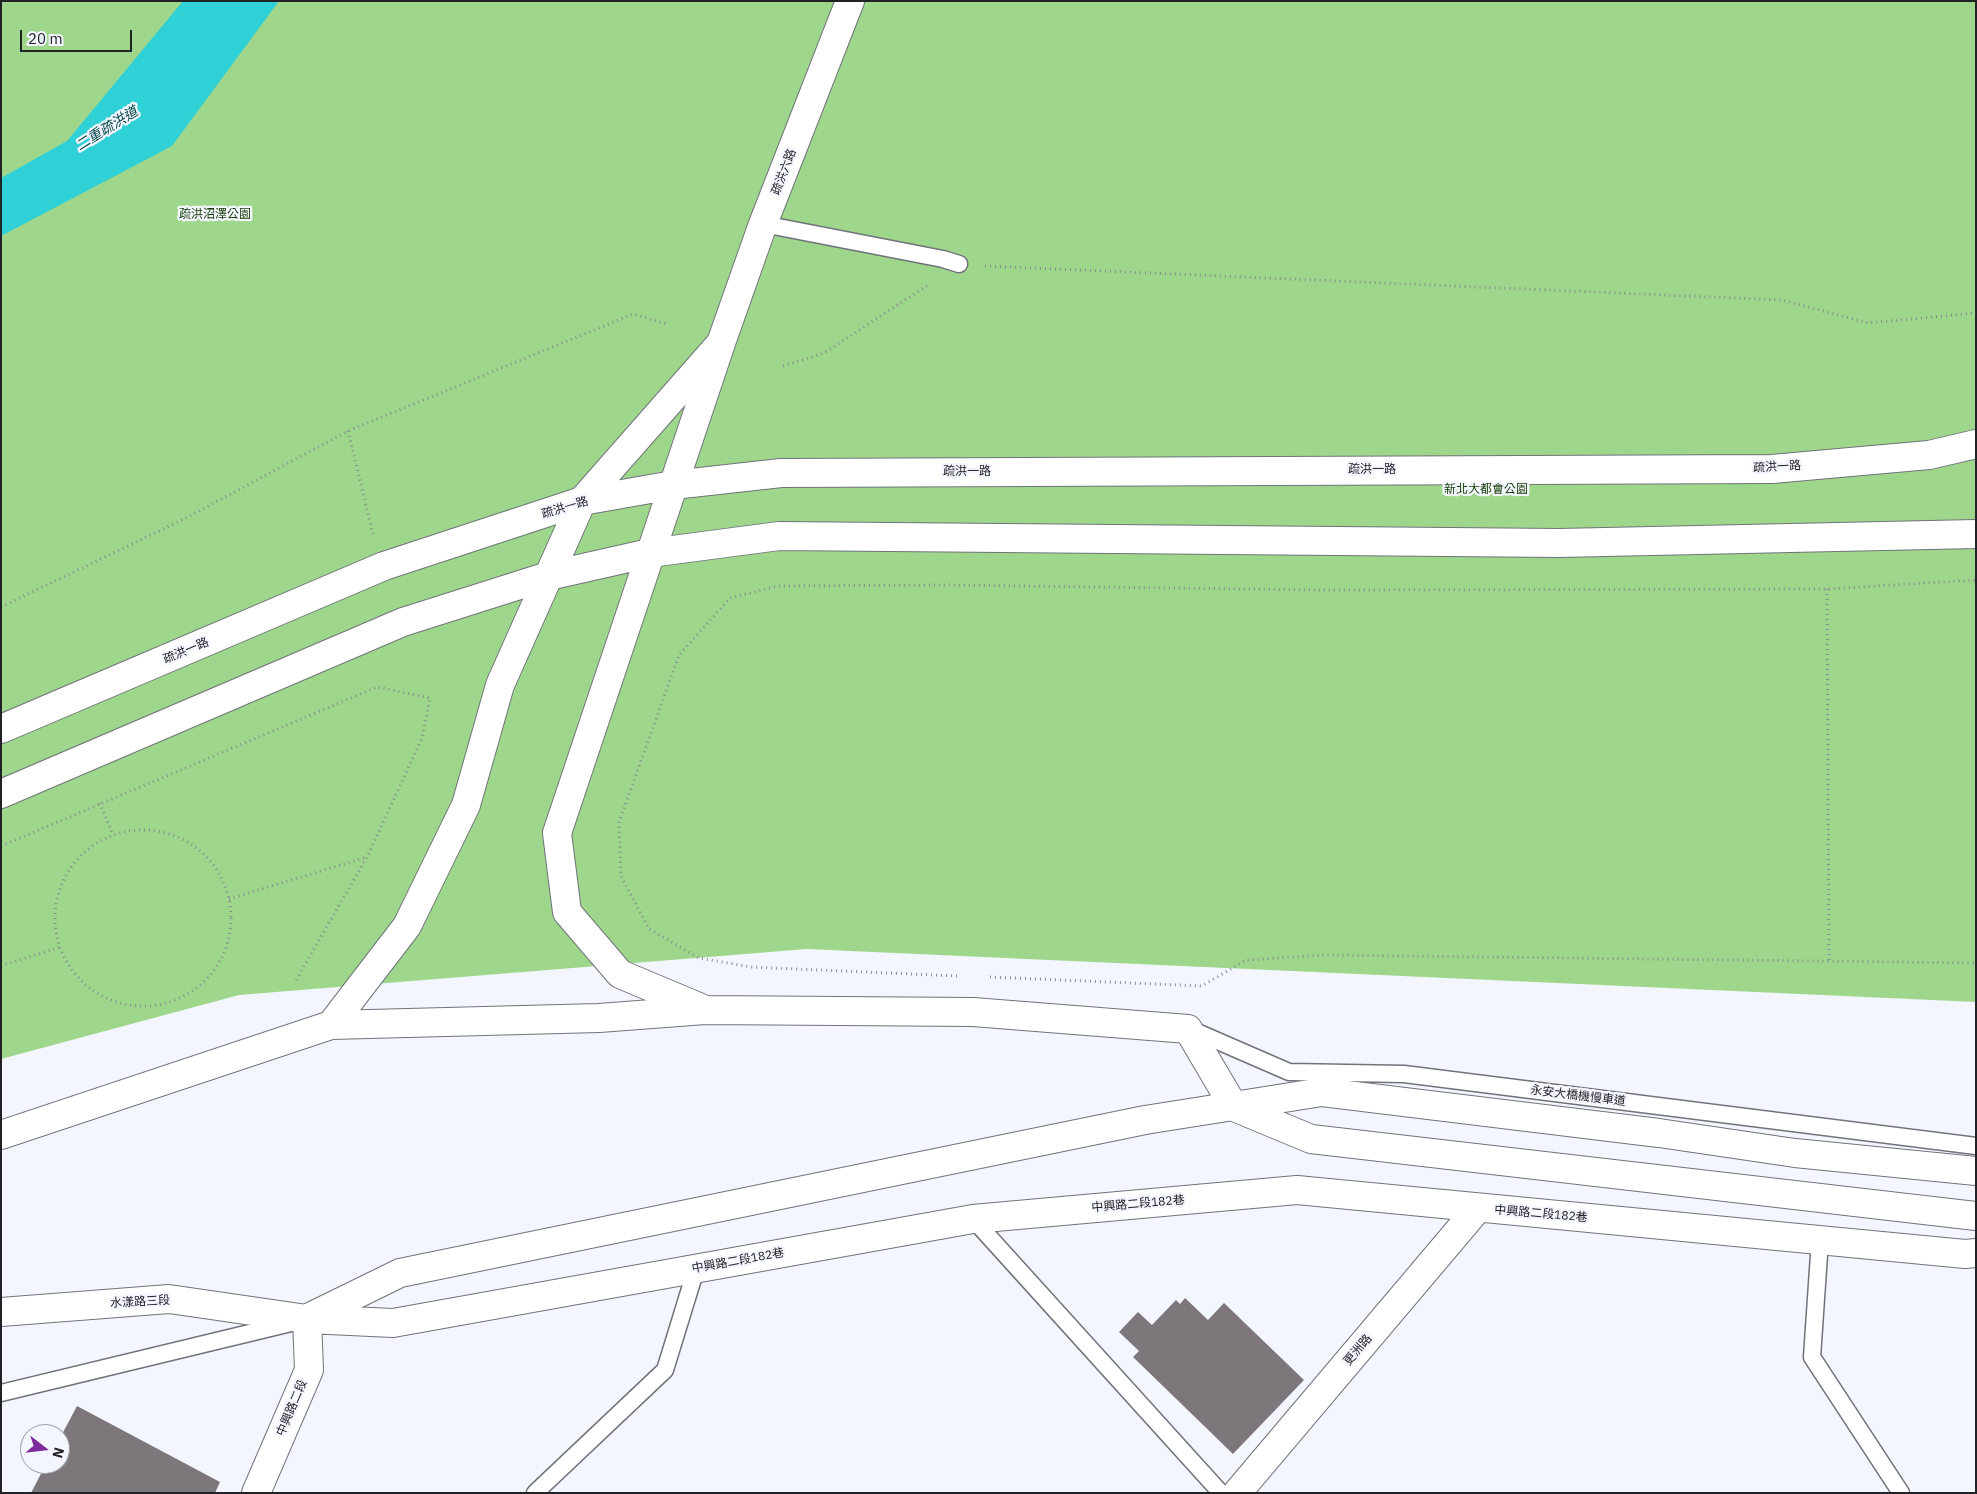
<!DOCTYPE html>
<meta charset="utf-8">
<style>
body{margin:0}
#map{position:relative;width:1977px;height:1494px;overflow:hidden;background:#f3f6fe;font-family:"IBM Plex Sans",sans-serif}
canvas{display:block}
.frame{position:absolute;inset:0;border:2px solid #212225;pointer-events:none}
.north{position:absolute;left:20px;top:1424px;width:50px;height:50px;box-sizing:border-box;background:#f3f6fe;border:1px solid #9fa1a7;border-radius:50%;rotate:106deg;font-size:14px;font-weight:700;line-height:20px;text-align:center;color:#212225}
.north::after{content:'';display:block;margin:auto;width:18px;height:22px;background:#7d2b9b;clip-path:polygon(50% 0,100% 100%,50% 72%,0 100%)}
.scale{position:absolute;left:20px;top:30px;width:112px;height:22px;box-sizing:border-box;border:2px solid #212225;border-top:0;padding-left:6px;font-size:15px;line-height:18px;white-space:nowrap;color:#212225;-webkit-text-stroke:4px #f3f6fe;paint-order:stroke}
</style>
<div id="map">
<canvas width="1977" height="1494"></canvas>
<div class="frame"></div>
<div class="north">N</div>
<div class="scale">20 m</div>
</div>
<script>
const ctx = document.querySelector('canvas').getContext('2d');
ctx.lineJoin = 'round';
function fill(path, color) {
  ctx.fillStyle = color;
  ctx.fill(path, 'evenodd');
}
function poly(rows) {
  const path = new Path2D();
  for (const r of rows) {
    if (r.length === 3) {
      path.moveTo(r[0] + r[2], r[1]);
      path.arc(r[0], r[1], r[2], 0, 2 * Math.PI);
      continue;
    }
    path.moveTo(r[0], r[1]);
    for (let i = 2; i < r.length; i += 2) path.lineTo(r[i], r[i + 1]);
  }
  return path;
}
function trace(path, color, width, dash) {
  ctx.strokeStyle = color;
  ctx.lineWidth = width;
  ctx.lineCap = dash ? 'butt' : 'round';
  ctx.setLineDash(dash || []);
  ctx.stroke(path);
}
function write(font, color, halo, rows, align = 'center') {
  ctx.font = font + ' "IBM Plex Sans","Noto Sans TC",sans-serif';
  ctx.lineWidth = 4.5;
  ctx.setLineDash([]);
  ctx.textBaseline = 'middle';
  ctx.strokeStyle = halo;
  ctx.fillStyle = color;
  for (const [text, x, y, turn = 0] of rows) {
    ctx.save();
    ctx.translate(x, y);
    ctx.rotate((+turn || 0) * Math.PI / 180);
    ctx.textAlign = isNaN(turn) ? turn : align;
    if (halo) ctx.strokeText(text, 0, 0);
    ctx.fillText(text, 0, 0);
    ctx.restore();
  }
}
const green = poly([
 [1,1,1976,1,1976,1002,807,949,239,995,1,1059]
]);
const water = poly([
 [183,1,279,1,172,146,1,236,1,178,67,141]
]);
const building = poly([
 [1185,1298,1208,1320,1224,1303,1304,1380,1233,1454,1133,1357,1139,1351,1119,1332,1138,1312,1152,1325,1176,1300,1180,1304],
 [77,1406,220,1482,215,1493,31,1493,46,1464,60,1464,60,1438]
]);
const path = poly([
 [985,266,1782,300,1868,323,1976,313],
 [783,366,824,353,928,285],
 [348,431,373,534],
 [1827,589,1829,960],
 [1,607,186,518,348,431,633,314,667,324],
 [100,803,113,835],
 [143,918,88],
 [1,846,377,687,430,698,422,738,367,857,296,980],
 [229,899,367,857],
 [1,966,60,947],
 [957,976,751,967,699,958,649,929,621,876,619,822,679,655,730,598,778,586,945,585,1320,590,1827,589,1976,580],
 [990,977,1202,986,1246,960,1325,955,1976,963]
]);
const lane = poly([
 [763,224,943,259,959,264],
 [1190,1029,1289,1072,1404,1074,1976,1146],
 [973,1219,1221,1493],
 [1820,1240,1812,1357,1901,1493],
 [1,1393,291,1323],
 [535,1493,665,1370,696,1269]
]);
const street = poly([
 [1237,1493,1478,1208]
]);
const secondary = poly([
 [1,729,384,566,582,501,673,485,781,473,1772,469,1929,455,1976,444],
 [1,794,403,622,548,576,650,553,779,536,1559,543,1976,534],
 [701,1008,620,974,567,912,557,833,721,343,763,224,850,1],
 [331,1025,599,1018,705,1010,973,1012,1188,1029,1234,1107,1311,1139,1976,1216],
 [1,1135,331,1025,407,926,466,805,500,685,582,501,721,343],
 [1,1312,169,1299,307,1319,393,1323,973,1219,1297,1190,1965,1254,1976,1253],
 [308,1318,400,1273,1145,1120,1322,1092,1659,1133,1795,1153,1976,1171],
 [256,1493,309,1370,307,1319]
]);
const streetNames = [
 ["疏洪六路",784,172,-69],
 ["疏洪一路",1777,467,-3],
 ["疏洪一路",1372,470],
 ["疏洪一路",967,472],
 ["疏洪一路",565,508,-17],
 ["疏洪一路",186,651,-23],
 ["永安大橋機慢車道",1578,1096,7],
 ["中興路二段182巷",1138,1204,-5],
 ["中興路二段182巷",1541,1214,5],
 ["中興路二段182巷",738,1261,-10],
 ["水漾路三段",140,1302,-3],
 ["更洲路",1358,1350,-50],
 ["中興路二段",292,1408,-67]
];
const parkNames = [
 ["疏洪沼澤公園",215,215],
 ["新北大都會公園",1486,490]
];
const waterNames = [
 ["二重疏洪道",107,129,-32]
];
fill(green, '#9ed78b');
fill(water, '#30d0d7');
fill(building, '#7d777c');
trace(lane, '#70737a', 19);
trace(street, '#70737a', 30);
trace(secondary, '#70737a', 30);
trace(path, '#898b90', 3, [1, 4]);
trace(lane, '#fff', 16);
trace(street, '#fff', 28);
trace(secondary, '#fff', 28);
write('12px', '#212225', '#f3f6fe', streetNames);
write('12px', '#173d06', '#f3f6fe', parkNames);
write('italic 14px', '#004548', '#f3f6fe', waterNames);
</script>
